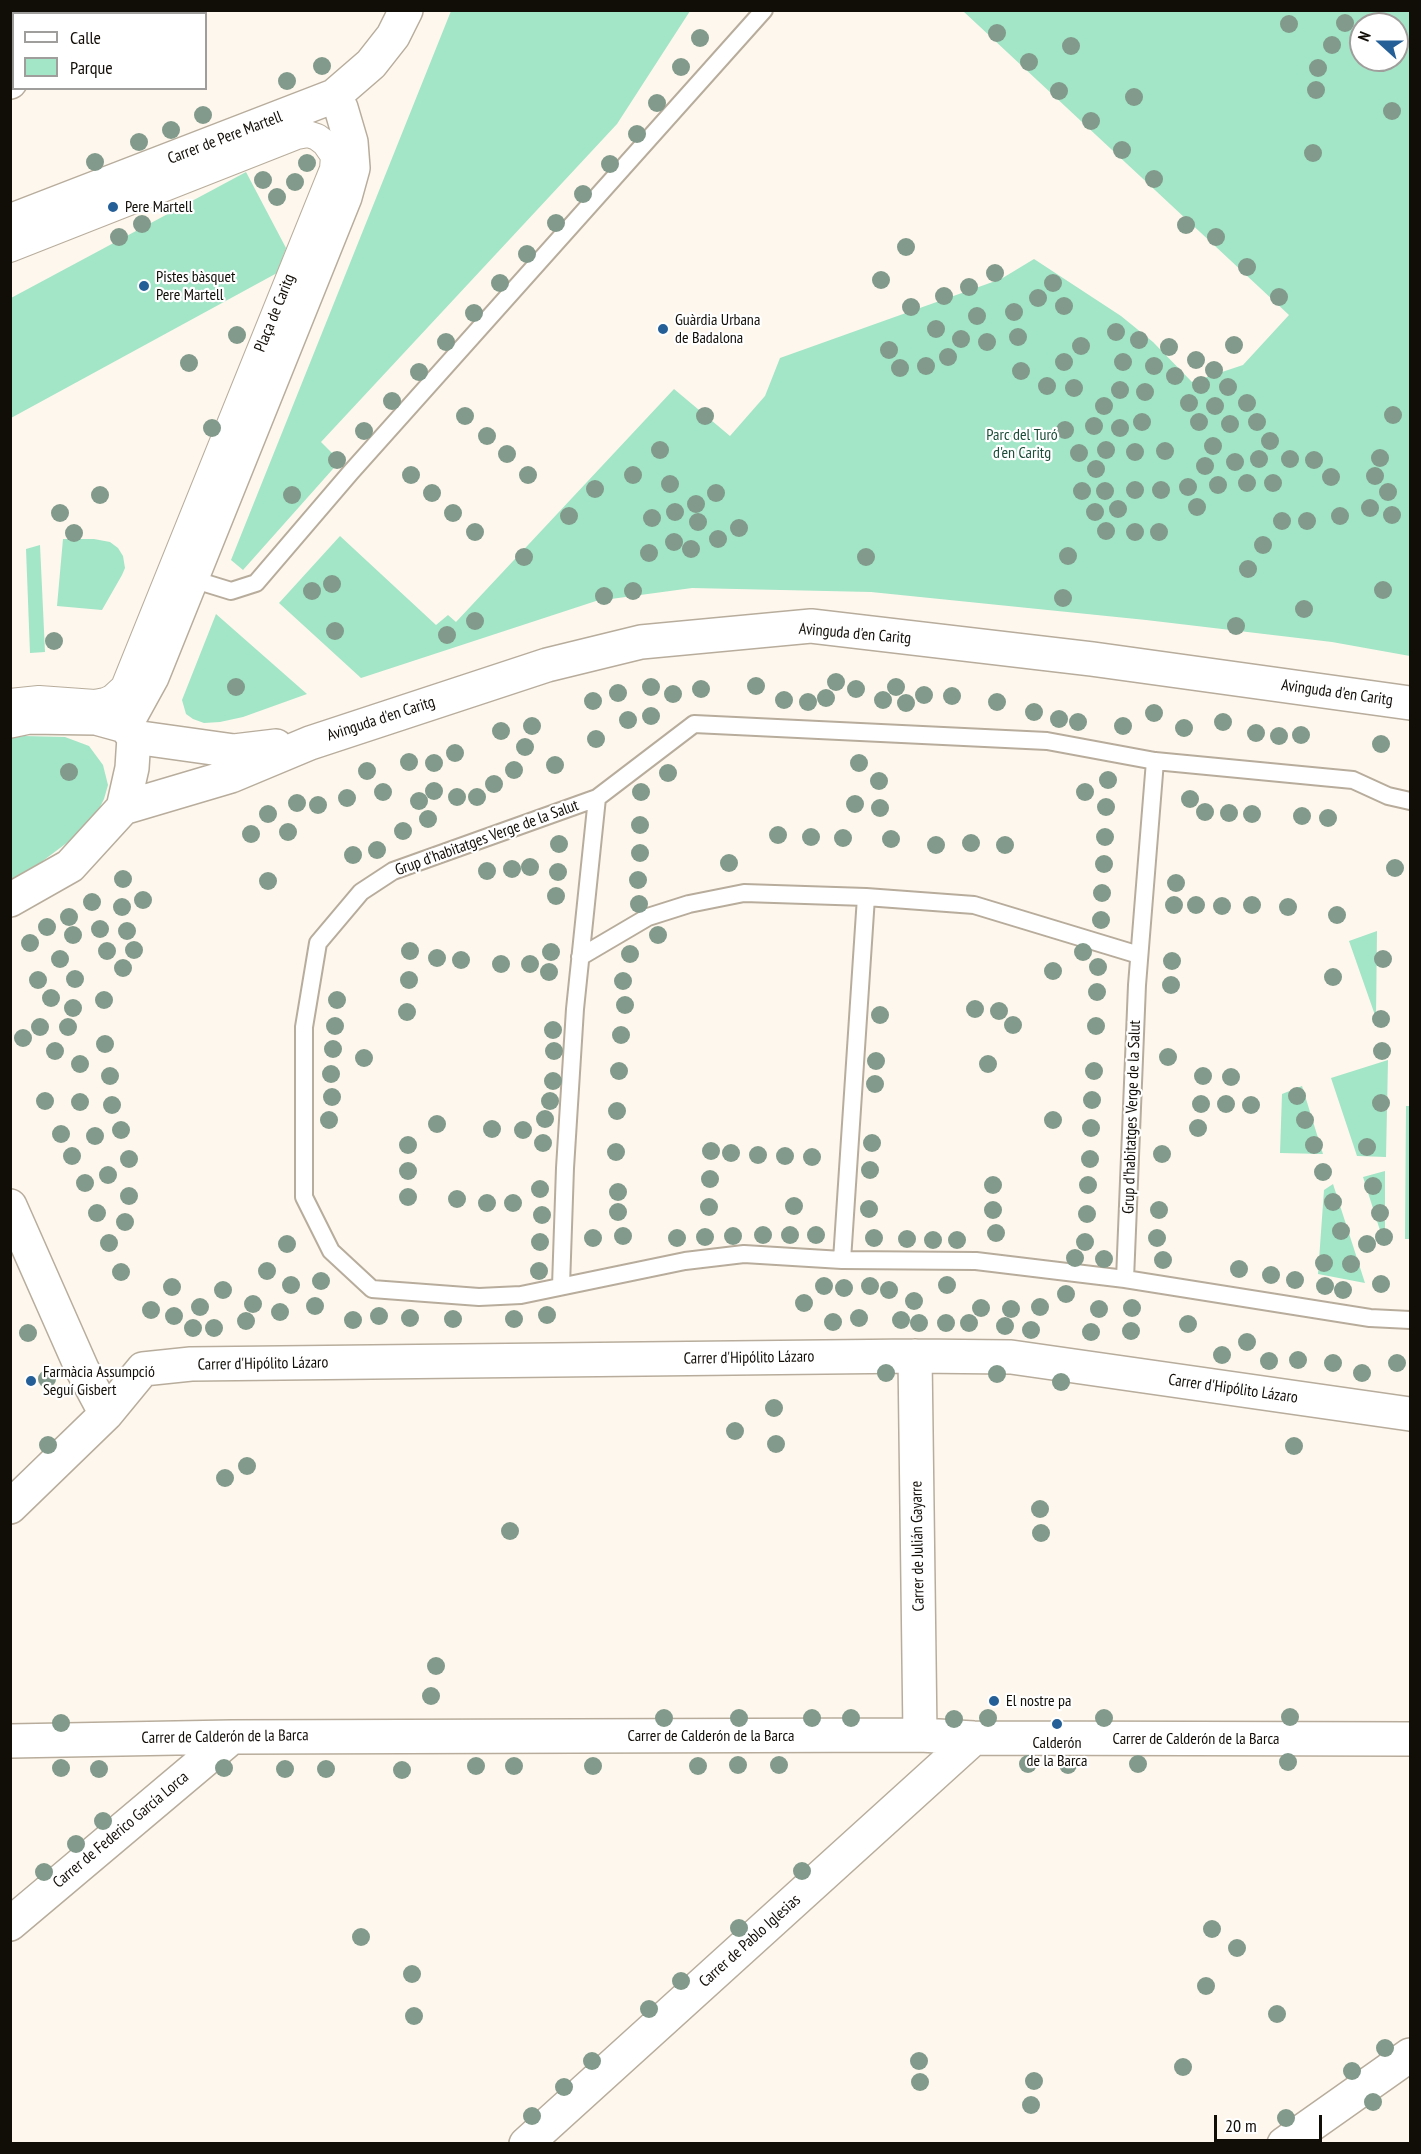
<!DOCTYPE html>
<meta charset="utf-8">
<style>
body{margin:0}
#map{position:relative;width:1421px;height:2154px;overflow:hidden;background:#fef7ed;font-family:"PT Sans Narrow",sans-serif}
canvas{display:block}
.frame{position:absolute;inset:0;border:12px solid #110d07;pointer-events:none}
.legend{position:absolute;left:12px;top:12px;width:195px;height:78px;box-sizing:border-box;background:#fff;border:2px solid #a09e9c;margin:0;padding:8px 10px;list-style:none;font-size:18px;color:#110d07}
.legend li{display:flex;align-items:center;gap:12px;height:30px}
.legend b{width:30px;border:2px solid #a09e9c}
.north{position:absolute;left:1349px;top:12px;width:60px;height:60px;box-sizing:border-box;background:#fff;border:2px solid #a09e9c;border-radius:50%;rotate:291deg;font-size:16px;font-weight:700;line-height:24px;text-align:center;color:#110d07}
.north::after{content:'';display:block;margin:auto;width:21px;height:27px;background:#245f97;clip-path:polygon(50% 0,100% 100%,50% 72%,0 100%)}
.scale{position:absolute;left:1214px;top:2115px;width:108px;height:27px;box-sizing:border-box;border:3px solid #110d07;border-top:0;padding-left:8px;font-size:18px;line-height:21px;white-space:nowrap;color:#110d07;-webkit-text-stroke:4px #fff;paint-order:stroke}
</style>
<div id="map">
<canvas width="1421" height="2154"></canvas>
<div class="frame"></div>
<ul class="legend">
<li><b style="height:8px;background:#fff"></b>Calle</li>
<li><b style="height:16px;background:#a3e5c7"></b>Parque</li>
</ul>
<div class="north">N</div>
<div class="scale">20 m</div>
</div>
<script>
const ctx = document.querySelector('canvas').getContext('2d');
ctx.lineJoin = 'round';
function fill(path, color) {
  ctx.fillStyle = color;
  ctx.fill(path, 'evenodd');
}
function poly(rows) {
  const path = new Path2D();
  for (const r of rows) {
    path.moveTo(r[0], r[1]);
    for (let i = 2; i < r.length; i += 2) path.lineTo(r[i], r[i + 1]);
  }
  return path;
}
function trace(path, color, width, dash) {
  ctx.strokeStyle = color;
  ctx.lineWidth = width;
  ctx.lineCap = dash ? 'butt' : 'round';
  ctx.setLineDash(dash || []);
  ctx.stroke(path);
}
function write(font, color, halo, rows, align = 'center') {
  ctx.font = font + ' "PT Sans Narrow",sans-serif';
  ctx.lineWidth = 4.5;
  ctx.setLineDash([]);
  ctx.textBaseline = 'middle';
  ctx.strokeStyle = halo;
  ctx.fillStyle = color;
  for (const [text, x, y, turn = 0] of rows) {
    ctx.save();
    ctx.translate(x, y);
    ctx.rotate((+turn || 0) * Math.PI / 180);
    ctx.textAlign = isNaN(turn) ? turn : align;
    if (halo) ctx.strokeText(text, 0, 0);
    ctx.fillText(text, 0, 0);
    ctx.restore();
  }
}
const green = poly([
 [451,11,690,11,617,124,321,442,340,461,243,570,231,560],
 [963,11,1410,11,1410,656,1332,642,1146,620,871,592,692,588,596,601,361,678,279,603,340,536,436,625,448,615,456,622,674,389,730,436,765,396,780,358,1001,279,1034,259,1121,316,1153,342,1192,382,1243,365,1289,315],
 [1361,24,1397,24,1397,60,1361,60],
 [246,172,286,248,277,273,11,418,11,298],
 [63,539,94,539,110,542,118,548,123,556,125,568,122,575,102,610,57,606],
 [40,545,45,652,30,653,26,549],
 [216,614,307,694,243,717,220,722,204,723,193,719,186,714,182,700],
 [24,736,65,737,89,746,103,765,108,785,104,799,98,811,72,839,40,863,11,880,11,738],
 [1377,931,1376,1018,1349,941],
 [1388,1060,1386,1157,1357,1156,1331,1078],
 [1302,1086,1323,1154,1280,1153,1282,1094],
 [1406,1106,1410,1106,1410,1239,1405,1239],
 [1385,1171,1385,1246,1363,1177],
 [1333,1184,1365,1283,1318,1274,1324,1190]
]);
const service = poly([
 [192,579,231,591,256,583,351,472,764,10],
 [1410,801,1388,796,1353,780,1155,761,1047,741,694,724,597,798,393,871,361,892,318,943,304,1027,304,1197,331,1251,372,1289,479,1297,521,1295,685,1261,744,1254,842,1260,976,1261,1125,1279,1370,1318,1410,1320],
 [580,957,648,917,689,904,744,893,866,897,974,905,1139,955],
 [842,1260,866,897],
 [1125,1279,1137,985,1155,761],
 [561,1286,565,1168,575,1009,597,798]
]);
const pedestrian = poly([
 [10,249,297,136,308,134,317,137,325,143,334,156,333,169,124,687,112,698,105,701,95,703,39,699,10,702]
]);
const minor = poly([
 [44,14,45,10],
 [10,82,14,76],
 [10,221,334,96,371,64,393,36,406,10],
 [125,726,152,677,345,197,353,168,351,142,341,108,334,96],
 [10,1206,82,1369,106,1414],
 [915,1356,920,1735],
 [10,1507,106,1414,143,1369,191,1364,915,1356,1011,1357,1410,1414],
 [10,1741,232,1737,920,1735,974,1738,1410,1739],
 [10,1924,232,1737],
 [526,2144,974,1738],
 [1284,2144,1410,2055]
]);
const tertiary = poly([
 [10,721,29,717,96,718,125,726,134,737,132,768,123,808,70,866,10,900],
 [134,737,234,751,276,746],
 [123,808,231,776,310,743,547,665,641,642,811,626,1092,659,1410,703]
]);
const trees = [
 [1345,23],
 [1289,24],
 [997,33],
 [700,38],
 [1332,45],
 [1071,46],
 [1029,62],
 [322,66],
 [681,67],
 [1318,68],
 [287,81],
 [1316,90],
 [1059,91],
 [1134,97],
 [657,103],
 [1392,111],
 [203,115],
 [1091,121],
 [171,130],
 [637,134],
 [139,142],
 [1122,150],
 [1313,153],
 [95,162],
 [307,163],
 [610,164],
 [1154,179],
 [263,180],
 [295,182],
 [583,194],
 [277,197],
 [556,223],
 [142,224],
 [1186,225],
 [119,237],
 [1216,237],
 [906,247],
 [527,254],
 [1247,267],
 [995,273],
 [881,280],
 [500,283],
 [1053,283],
 [969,287],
 [944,296],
 [1279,297],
 [1038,298],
 [1064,306],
 [911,307],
 [1014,312],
 [474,313],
 [977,316],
 [936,329],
 [1116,332],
 [237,335],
 [1018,337],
 [961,339],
 [1139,340],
 [446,342],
 [987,342],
 [1234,345],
 [1081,346],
 [1169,347],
 [889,350],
 [948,357],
 [1196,360],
 [1064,362],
 [1123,362],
 [189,363],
 [926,366],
 [1154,366],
 [900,368],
 [1214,370],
 [1021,371],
 [419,372],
 [1175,376],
 [1201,385],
 [1047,386],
 [1228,387],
 [1074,388],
 [1120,390],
 [1145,392],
 [392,401],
 [1189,403],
 [1247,403],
 [1104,406],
 [1215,406],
 [1393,415],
 [465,416],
 [705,416],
 [1142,422],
 [1199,422],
 [1257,422],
 [1230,424],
 [1094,426],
 [212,428],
 [1120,428],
 [1065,430],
 [364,431],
 [487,436],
 [1270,441],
 [1213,446],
 [660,450],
 [1106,450],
 [1165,451],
 [1135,452],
 [1079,453],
 [507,454],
 [1380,458],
 [1259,459],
 [1290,459],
 [337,460],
 [1314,460],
 [1235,462],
 [1205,466],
 [1096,469],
 [411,475],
 [528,475],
 [633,475],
 [1375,476],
 [1331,477],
 [1247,483],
 [1273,483],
 [670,484],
 [1218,485],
 [1188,487],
 [595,489],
 [1135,490],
 [1161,490],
 [1082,491],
 [1105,491],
 [1388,492],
 [432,493],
 [716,493],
 [100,495],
 [292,495],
 [696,504],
 [1197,507],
 [1370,508],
 [1118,509],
 [675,512],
 [1095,512],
 [60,513],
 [453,513],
 [1392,515],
 [569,516],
 [1340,516],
 [652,518],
 [1282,521],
 [1307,521],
 [698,522],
 [739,528],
 [1106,531],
 [475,532],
 [1135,532],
 [1159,532],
 [74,533],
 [718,539],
 [674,542],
 [1263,545],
 [691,549],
 [649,553],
 [1068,556],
 [524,557],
 [866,557],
 [1248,569],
 [332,584],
 [1383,590],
 [312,591],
 [633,591],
 [604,596],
 [1063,598],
 [1304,609],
 [475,621],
 [1236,626],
 [335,631],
 [447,635],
 [54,641],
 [836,682],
 [756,686],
 [236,687],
 [651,687],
 [896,687],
 [701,689],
 [856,689],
 [618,693],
 [673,694],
 [924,695],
 [952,696],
 [826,698],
 [784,700],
 [883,700],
 [593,701],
 [808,702],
 [997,702],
 [906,703],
 [1034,712],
 [1154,713],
 [651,716],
 [1059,719],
 [628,720],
 [1078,722],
 [1223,722],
 [532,726],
 [1123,726],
 [1184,728],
 [501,731],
 [1256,733],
 [1301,735],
 [1279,736],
 [596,739],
 [1381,744],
 [525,747],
 [455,753],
 [409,762],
 [434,763],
 [859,763],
 [555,765],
 [514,770],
 [367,771],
 [69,772],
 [668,773],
 [1108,780],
 [879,781],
 [494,784],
 [434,791],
 [383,792],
 [641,792],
 [1085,792],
 [457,797],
 [477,797],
 [347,798],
 [1190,799],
 [419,801],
 [297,803],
 [855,804],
 [318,805],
 [1106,807],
 [880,808],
 [1205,812],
 [1229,813],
 [268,814],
 [1252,814],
 [1302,816],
 [1328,818],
 [428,819],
 [640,825],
 [403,831],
 [288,832],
 [251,834],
 [778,835],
 [811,837],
 [1105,837],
 [843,838],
 [891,839],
 [971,843],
 [559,844],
 [936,845],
 [1005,845],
 [377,850],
 [640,853],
 [353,855],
 [729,863],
 [1104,864],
 [530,867],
 [1395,868],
 [512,869],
 [487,871],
 [558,872],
 [123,879],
 [638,880],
 [268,881],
 [1176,883],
 [1102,893],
 [556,896],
 [143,900],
 [92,902],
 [639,904],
 [1174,905],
 [1196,905],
 [1252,905],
 [1222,906],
 [122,907],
 [1288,907],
 [1337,915],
 [69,917],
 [1101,920],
 [47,927],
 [100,929],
 [127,931],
 [73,935],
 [658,935],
 [30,943],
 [134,950],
 [107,951],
 [410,951],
 [551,952],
 [1083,952],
 [630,954],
 [437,958],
 [60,959],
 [1383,959],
 [461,960],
 [1172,961],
 [501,964],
 [530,964],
 [1098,967],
 [123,968],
 [1053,971],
 [549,972],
 [1333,977],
 [75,979],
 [38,980],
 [409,980],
 [623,981],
 [1171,985],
 [1097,992],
 [51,998],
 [104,1000],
 [337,1000],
 [625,1005],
 [73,1008],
 [975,1009],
 [999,1011],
 [407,1012],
 [880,1015],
 [1381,1019],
 [1013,1025],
 [335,1026],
 [1096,1026],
 [40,1027],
 [68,1027],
 [553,1030],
 [621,1035],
 [23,1038],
 [105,1044],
 [333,1049],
 [55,1051],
 [554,1051],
 [1382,1051],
 [1168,1057],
 [364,1058],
 [876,1061],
 [80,1064],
 [988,1064],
 [619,1071],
 [1094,1071],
 [331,1074],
 [110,1076],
 [1203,1076],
 [1231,1077],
 [553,1081],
 [875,1084],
 [1297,1096],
 [332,1097],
 [1092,1100],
 [45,1101],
 [550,1101],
 [80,1102],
 [1381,1103],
 [1201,1104],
 [1226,1104],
 [112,1105],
 [1251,1105],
 [617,1111],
 [545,1119],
 [329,1120],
 [1053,1120],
 [1305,1120],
 [437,1124],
 [1091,1128],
 [1198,1128],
 [492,1129],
 [121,1130],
 [523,1130],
 [61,1134],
 [95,1136],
 [543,1143],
 [872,1143],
 [408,1145],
 [1314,1145],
 [1367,1147],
 [711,1151],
 [616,1152],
 [731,1153],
 [1162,1154],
 [758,1155],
 [72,1156],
 [785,1156],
 [812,1157],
 [129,1159],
 [1090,1159],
 [870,1170],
 [408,1171],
 [1323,1172],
 [108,1175],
 [710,1179],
 [85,1183],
 [993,1185],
 [1088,1185],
 [1373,1186],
 [540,1189],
 [618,1192],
 [129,1196],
 [408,1197],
 [457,1199],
 [1333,1202],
 [487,1203],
 [513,1203],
 [794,1206],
 [709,1207],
 [869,1209],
 [993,1210],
 [1159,1210],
 [618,1212],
 [97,1213],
 [1380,1213],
 [1087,1214],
 [542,1215],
 [125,1222],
 [1341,1231],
 [996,1233],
 [763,1235],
 [790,1235],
 [816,1235],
 [623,1236],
 [733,1236],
 [705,1237],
 [1384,1237],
 [593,1238],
 [677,1238],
 [874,1238],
 [1157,1238],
 [907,1239],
 [933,1240],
 [957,1240],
 [540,1242],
 [1085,1242],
 [109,1243],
 [287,1244],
 [1367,1244],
 [1075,1258],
 [1104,1259],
 [1163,1260],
 [1324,1263],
 [1351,1264],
 [1239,1269],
 [267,1271],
 [539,1271],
 [121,1272],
 [1271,1275],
 [1295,1280],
 [321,1281],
 [1381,1284],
 [291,1285],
 [947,1285],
 [824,1286],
 [870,1286],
 [1325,1286],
 [172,1287],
 [844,1288],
 [223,1290],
 [889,1290],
 [1343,1290],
 [1066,1294],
 [914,1301],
 [804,1303],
 [253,1304],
 [315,1306],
 [200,1307],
 [1040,1307],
 [981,1308],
 [1132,1308],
 [1011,1309],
 [1099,1309],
 [151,1310],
 [280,1312],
 [547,1315],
 [174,1316],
 [379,1316],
 [410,1318],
 [859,1318],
 [453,1319],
 [514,1319],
 [353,1320],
 [901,1320],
 [246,1321],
 [833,1322],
 [919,1323],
 [946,1323],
 [969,1323],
 [1188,1324],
 [1005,1326],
 [193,1328],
 [214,1328],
 [1031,1330],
 [1131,1331],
 [1091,1332],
 [28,1333],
 [1247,1342],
 [1222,1355],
 [1298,1360],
 [1269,1361],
 [1333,1363],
 [1397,1363],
 [886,1373],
 [1362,1373],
 [997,1374],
 [47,1379],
 [1061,1382],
 [774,1408],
 [735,1431],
 [776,1444],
 [48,1445],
 [1294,1446],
 [247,1466],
 [225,1478],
 [1040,1509],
 [510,1531],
 [1041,1533],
 [436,1666],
 [431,1696],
 [1290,1717],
 [664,1718],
 [739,1718],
 [812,1718],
 [851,1718],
 [988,1718],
 [1104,1718],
 [954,1719],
 [61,1723],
 [1288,1762],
 [1028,1764],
 [1138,1764],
 [738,1765],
 [779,1765],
 [1068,1765],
 [476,1766],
 [514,1766],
 [593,1766],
 [698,1766],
 [61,1768],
 [224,1768],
 [99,1769],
 [285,1769],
 [326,1769],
 [402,1770],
 [103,1821],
 [76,1844],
 [802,1871],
 [44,1872],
 [739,1928],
 [1212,1929],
 [361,1937],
 [1237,1948],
 [412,1974],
 [681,1981],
 [1206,1986],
 [649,2009],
 [1277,2014],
 [414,2016],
 [1385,2048],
 [592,2061],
 [919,2061],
 [1183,2067],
 [1352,2071],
 [1034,2081],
 [920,2082],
 [564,2087],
 [1373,2102],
 [1031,2105],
 [532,2116],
 [1286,2118]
];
const markers = [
 [113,207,6,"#245f97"],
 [144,286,6,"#245f97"],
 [663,329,6,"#245f97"],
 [31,1381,6,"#245f97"],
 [994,1701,6,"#245f97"],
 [1057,1724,6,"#245f97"]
];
const streetNames = [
 ["Carrer de Pere Martell",225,138,-21],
 ["Plaça de Caritg",275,313,-68],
 ["Avinguda d'en Caritg",855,634,5],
 ["Avinguda d'en Caritg",1337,693,8],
 ["Avinguda d'en Caritg",381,719,-18],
 ["Grup d'habitatges Verge de la Salut",487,838,-20],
 ["Grup d'habitatges Verge de la Salut",1132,1117,-88],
 ["Carrer d'Hipólito Lázaro",749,1358,-1],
 ["Carrer d'Hipólito Lázaro",263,1364,-1],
 ["Carrer d'Hipólito Lázaro",1233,1389,8],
 ["Carrer de Julián Gayarre",918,1546,-91],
 ["Carrer de Calderón de la Barca",711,1736],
 ["Carrer de Calderón de la Barca",225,1737,-1],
 ["Carrer de Calderón de la Barca",1196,1739],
 ["Carrer de Federico García Lorca",121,1830,-40],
 ["Carrer de Pablo Iglesias",750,1941,-42]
];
const poiNames = [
 ["Pere Martell",125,207],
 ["Pistes bàsquet",156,277],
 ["Pere Martell",156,295],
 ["Guàrdia Urbana",675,320],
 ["de Badalona",675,338],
 ["Farmàcia Assumpció",43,1372],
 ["Seguí Gisbert",43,1390],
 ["El nostre pa",1006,1701],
 ["Calderón",1057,1743,"center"],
 ["de la Barca",1057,1761,"center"]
];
const parkNames = [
 ["Parc del Turó",1022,435],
 ["d'en Caritg",1022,453]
];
fill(green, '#a3e5c7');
trace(service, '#b8ad9c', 20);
trace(pedestrian, '#b8ad9c', 28);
trace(minor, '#b8ad9c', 36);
trace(tertiary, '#b8ad9c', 36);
trace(service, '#fff', 16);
trace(pedestrian, '#fff', 26);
trace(minor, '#fff', 33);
trace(tertiary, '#fff', 33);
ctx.fillStyle = '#829a8b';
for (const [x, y] of trees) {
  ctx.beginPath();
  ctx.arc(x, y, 9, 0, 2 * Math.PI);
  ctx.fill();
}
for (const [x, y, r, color] of markers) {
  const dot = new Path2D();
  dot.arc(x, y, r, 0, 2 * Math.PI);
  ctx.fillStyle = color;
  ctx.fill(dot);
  trace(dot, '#fff', 2);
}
write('16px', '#110d07', '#fff', streetNames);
write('16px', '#110d07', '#fff', poiNames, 'left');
write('16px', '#1d4d3a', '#fff', parkNames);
</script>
